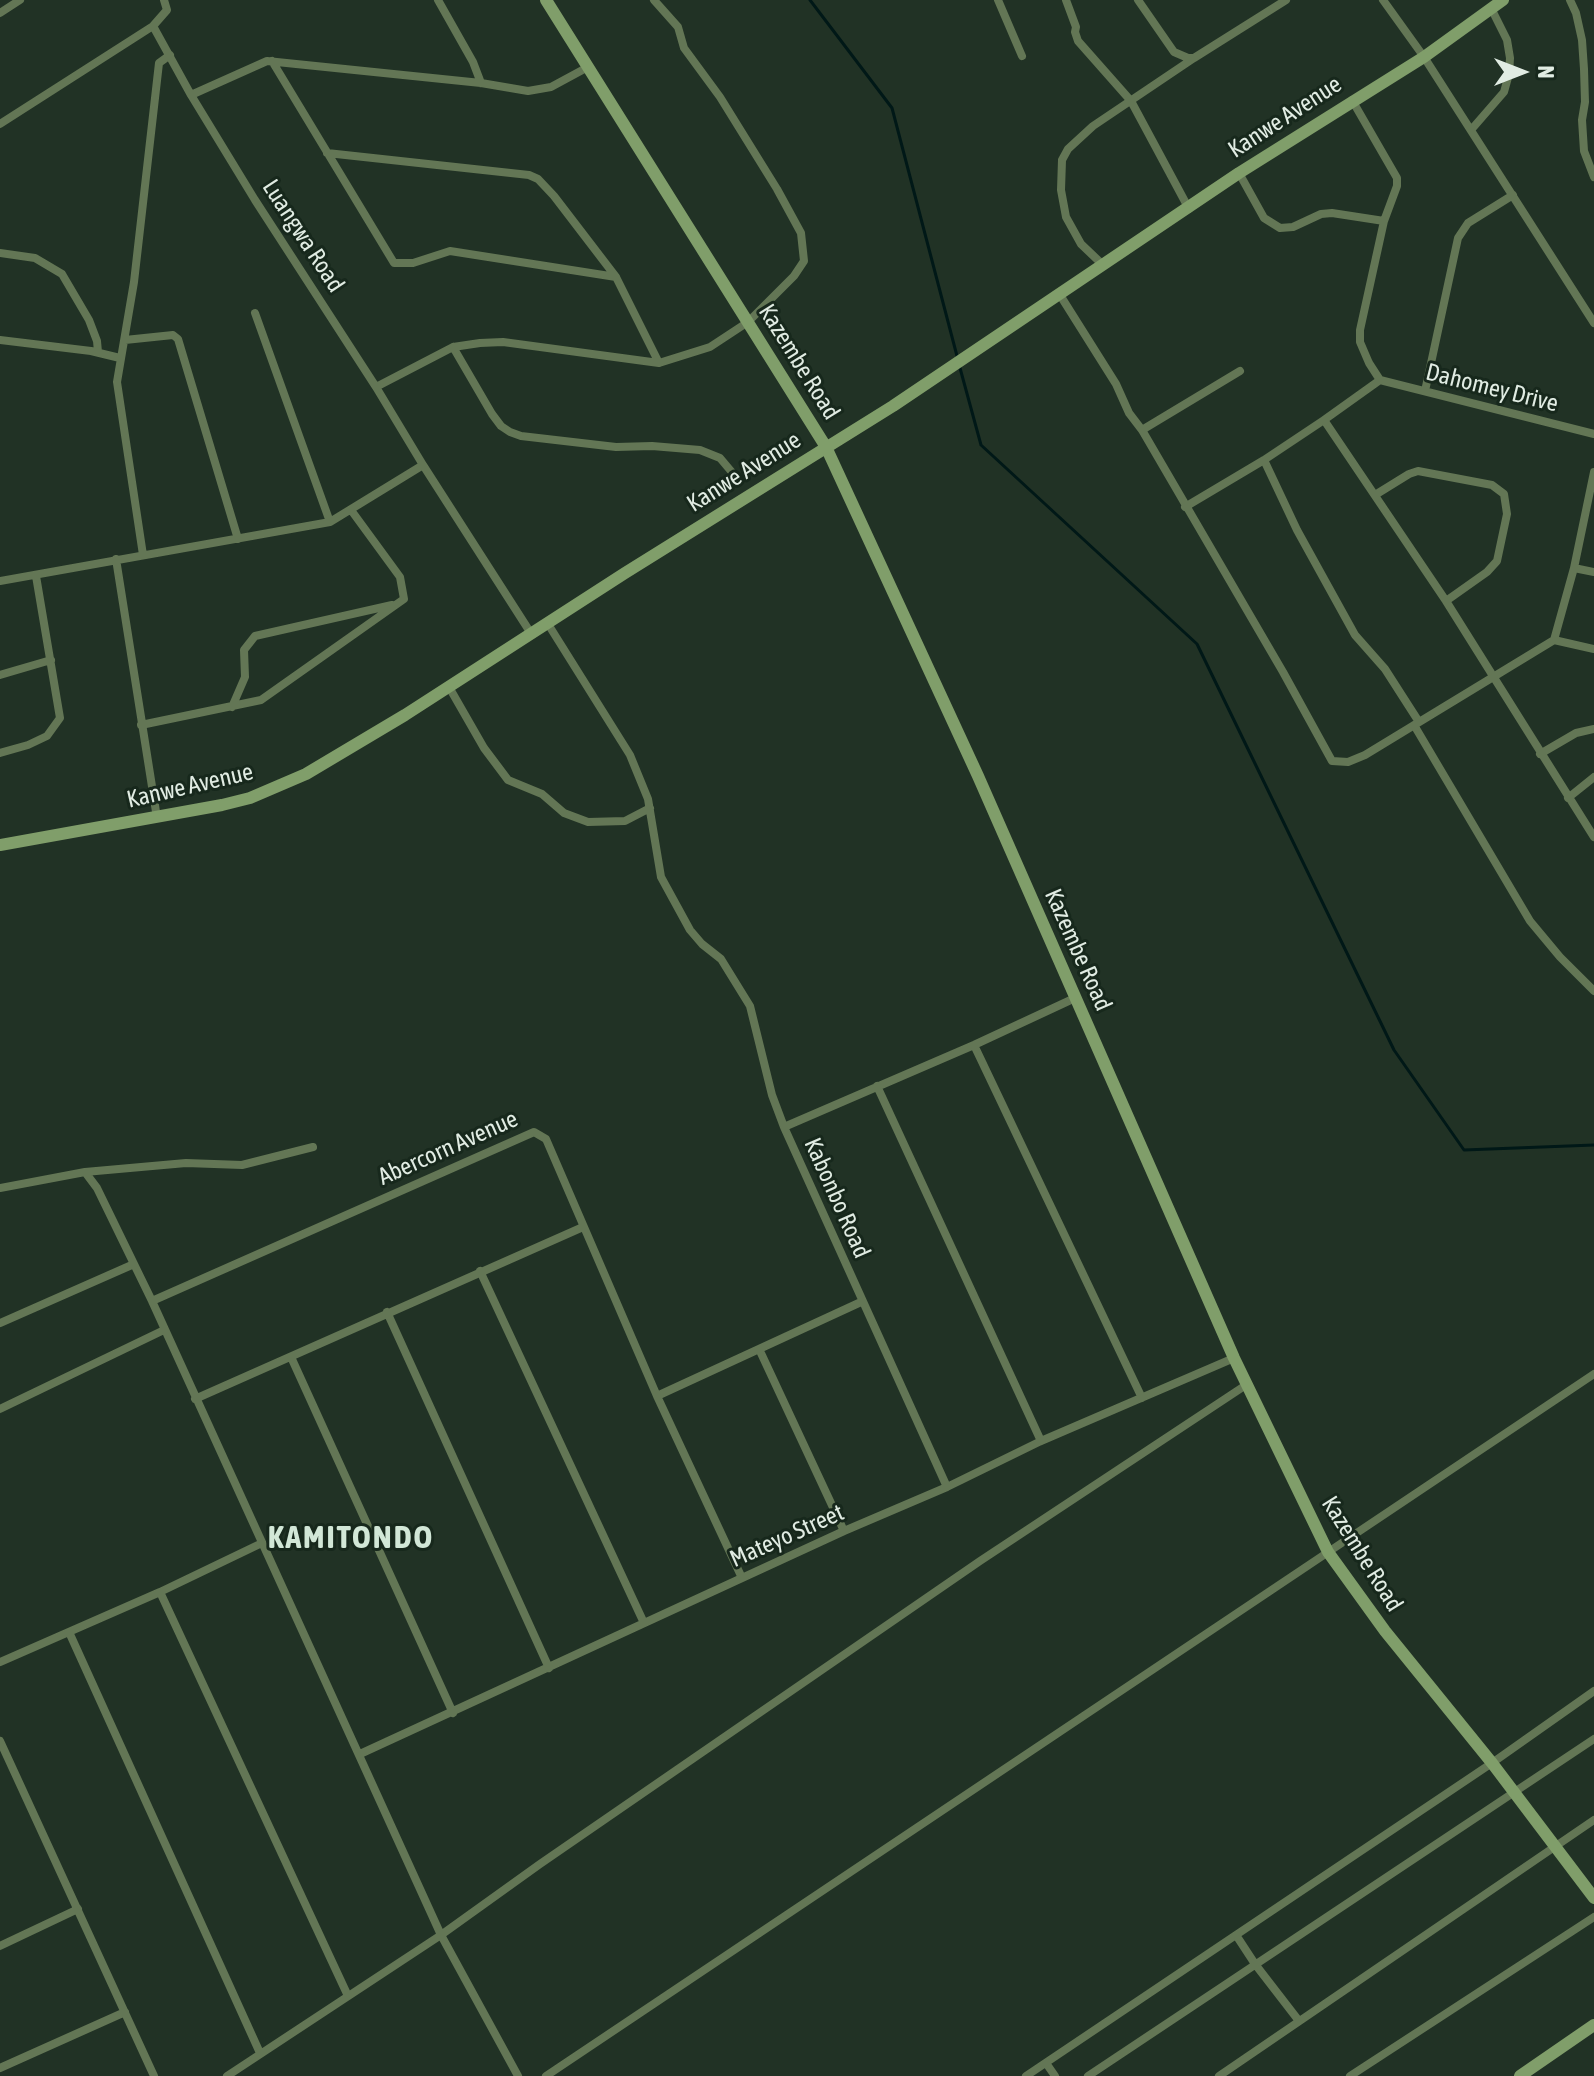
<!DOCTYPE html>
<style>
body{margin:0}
#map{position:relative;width:1594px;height:2076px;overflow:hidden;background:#213225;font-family:"Asap Condensed",sans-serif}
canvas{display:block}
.north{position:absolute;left:1482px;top:32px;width:80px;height:80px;-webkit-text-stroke:6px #17281c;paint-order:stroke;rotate:90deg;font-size:22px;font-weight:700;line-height:32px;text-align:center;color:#e1ece3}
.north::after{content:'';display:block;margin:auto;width:28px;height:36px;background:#e1ece3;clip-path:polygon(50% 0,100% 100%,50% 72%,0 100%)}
</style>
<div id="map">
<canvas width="1594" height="2076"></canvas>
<div class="north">N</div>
</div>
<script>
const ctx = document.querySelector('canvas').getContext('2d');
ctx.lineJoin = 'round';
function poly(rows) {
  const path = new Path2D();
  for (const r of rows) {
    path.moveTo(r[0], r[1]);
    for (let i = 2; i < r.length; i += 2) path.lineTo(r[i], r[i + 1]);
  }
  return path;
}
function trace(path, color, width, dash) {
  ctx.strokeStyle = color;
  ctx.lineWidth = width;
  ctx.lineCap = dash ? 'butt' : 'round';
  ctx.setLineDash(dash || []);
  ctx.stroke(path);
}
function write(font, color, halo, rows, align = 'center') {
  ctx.font = font + ' "Asap Condensed",sans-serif';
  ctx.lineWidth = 6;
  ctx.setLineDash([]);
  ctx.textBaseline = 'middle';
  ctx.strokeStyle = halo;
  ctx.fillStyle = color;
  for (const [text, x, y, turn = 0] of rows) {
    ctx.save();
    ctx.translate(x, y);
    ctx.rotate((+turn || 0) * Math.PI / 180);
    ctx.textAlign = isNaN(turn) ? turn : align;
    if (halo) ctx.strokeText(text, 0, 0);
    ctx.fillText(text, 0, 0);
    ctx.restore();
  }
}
const stream = poly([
 [810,0,892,108,957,356],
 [960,368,981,445,1197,644,1394,1050,1464,1150,1594,1145]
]);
const street = poly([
 [438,0,473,62,481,83],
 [998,0,1022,56],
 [1066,0,1076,27,1075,32,1078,41,1131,101,1189,209],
 [1138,0,1174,52,1188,58,1194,58,1286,0],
 [1383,0,1424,57,1594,323],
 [1570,0,1576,13,1582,40,1584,69,1585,102,1582,120,1584,151,1594,177],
 [0,13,20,0],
 [153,26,191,95,255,200,376,387,423,465],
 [272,61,394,263,413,263,450,251,616,277,659,363,710,347,748,322,794,276,804,261,801,233,777,189,720,97,684,48,678,27,654,0],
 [191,95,267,61,481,83,528,91,551,87,588,67],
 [1352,100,1397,178,1397,186,1384,221,1360,330,1360,342,1369,363,1380,380,1324,420,1446,601,1594,837],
 [0,124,153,26,167,10,164,0],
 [1471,130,1504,92,1509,74,1510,58,1507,40,1491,8],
 [327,153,529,175,538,179,554,196,616,277],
 [1239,173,1264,218,1280,228,1293,227,1321,214,1332,213,1384,221],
 [0,253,35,258,62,274,89,320,97,341,98,352],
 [1103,265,1081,244,1066,217,1061,190,1062,160,1068,149,1093,126,1194,58],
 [1060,295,1116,384,1129,413,1142,430,1283,672,1332,761,1348,762,1365,755,1554,640,1574,568,1594,472],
 [255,313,330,522],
 [0,340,91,351,120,358],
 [125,340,173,335,178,339,238,539],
 [453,347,492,414,501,426,510,432,521,436,616,447,652,446,700,450,720,458,736,477],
 [1380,380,1594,434],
 [376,387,453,347,480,343,503,342,659,363],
 [1425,391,1458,238,1468,223,1513,195],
 [1142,430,1240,371],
 [1264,460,1297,530,1355,635,1385,669,1419,722],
 [1375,495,1409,474,1418,471,1492,485,1504,494,1507,514,1497,561,1487,572,1446,601],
 [1185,507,1264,460,1324,420],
 [143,555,117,382,134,282,159,63,170,55],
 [116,559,157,818],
 [1574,568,1594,572],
 [0,581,330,522,423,465,532,635],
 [548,624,630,755,648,799,661,877,690,930,702,944,721,959,750,1006,772,1095,784,1127],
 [1554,640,1594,649],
 [0,675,51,660],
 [449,687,484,748,508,780,542,794,564,813,588,822,625,821,650,808],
 [232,707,245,677,244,650,255,636,392,605],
 [141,725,261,700,404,599,400,577,351,510],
 [1414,725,1530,921,1560,957,1594,991],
 [0,753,28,745,47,736,60,718,36,576],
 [1540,754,1576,733,1594,729],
 [1568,798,1594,777],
 [974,1045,1142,1398],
 [877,1086,1041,1441],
 [85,1172,186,1163,242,1165,313,1147],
 [0,1188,85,1172,97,1188,152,1301,441,1935,518,2076],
 [480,1271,644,1623],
 [152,1301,534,1132,546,1139,657,1396],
 [387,1312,549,1668],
 [0,1323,134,1264],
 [760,1351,844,1531],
 [291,1357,453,1713],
 [195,1399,583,1227],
 [0,1409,164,1330],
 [947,1487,784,1127,974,1045,1075,998],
 [742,1578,657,1396,861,1302],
 [160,1592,348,1996],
 [69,1632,260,2053],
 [0,1662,160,1592,262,1543],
 [0,1741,154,2076],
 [360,1754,844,1531,947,1487,1041,1441,1234,1358],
 [1236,1935,1255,1964,1299,2021],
 [0,1946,78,1909],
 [1046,2063,1055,2076],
 [0,2068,125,2012],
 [227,2076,441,1935,540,1864,980,1561,1246,1385],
 [546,2076,1594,1374],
 [1026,2076,1492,1763,1594,1691],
 [1088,2076,1594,1739],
 [1219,2076,1594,1820],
 [1350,2076,1594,1917]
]);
const secondary = poly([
 [546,0,826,447,978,776,1234,1358,1328,1552,1385,1631,1492,1763,1594,1898],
 [0,845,222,805,250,798,306,774,405,715,625,573,893,406,1239,173,1424,57,1503,0],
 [1520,2076,1594,2025]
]);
const streetNames = [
 ["Kanwe Avenue",1285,117,-33],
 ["Luangwa Road",303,236,57],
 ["Kazembe Road",799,362,58],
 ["Dahomey Drive",1492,388,14],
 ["Kanwe Avenue",744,472,-32],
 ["Kanwe Avenue",190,786,-13],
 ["Kazembe Road",1078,950,66],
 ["Abercorn Avenue",448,1148,-24],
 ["Kabonbo Road",837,1198,66],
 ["Mateyo Street",787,1536,-24],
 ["Kazembe Road",1362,1554,58]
];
const districtNames = [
 ["KAMITONDO",351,1538]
];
trace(stream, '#001817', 3);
trace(street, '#637655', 8);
trace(secondary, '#809e6a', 12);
write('24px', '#e1ece3', '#17281c', streetNames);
ctx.letterSpacing = '2px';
write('bold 32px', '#d2e7d7', '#17281c', districtNames);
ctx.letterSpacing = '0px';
</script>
